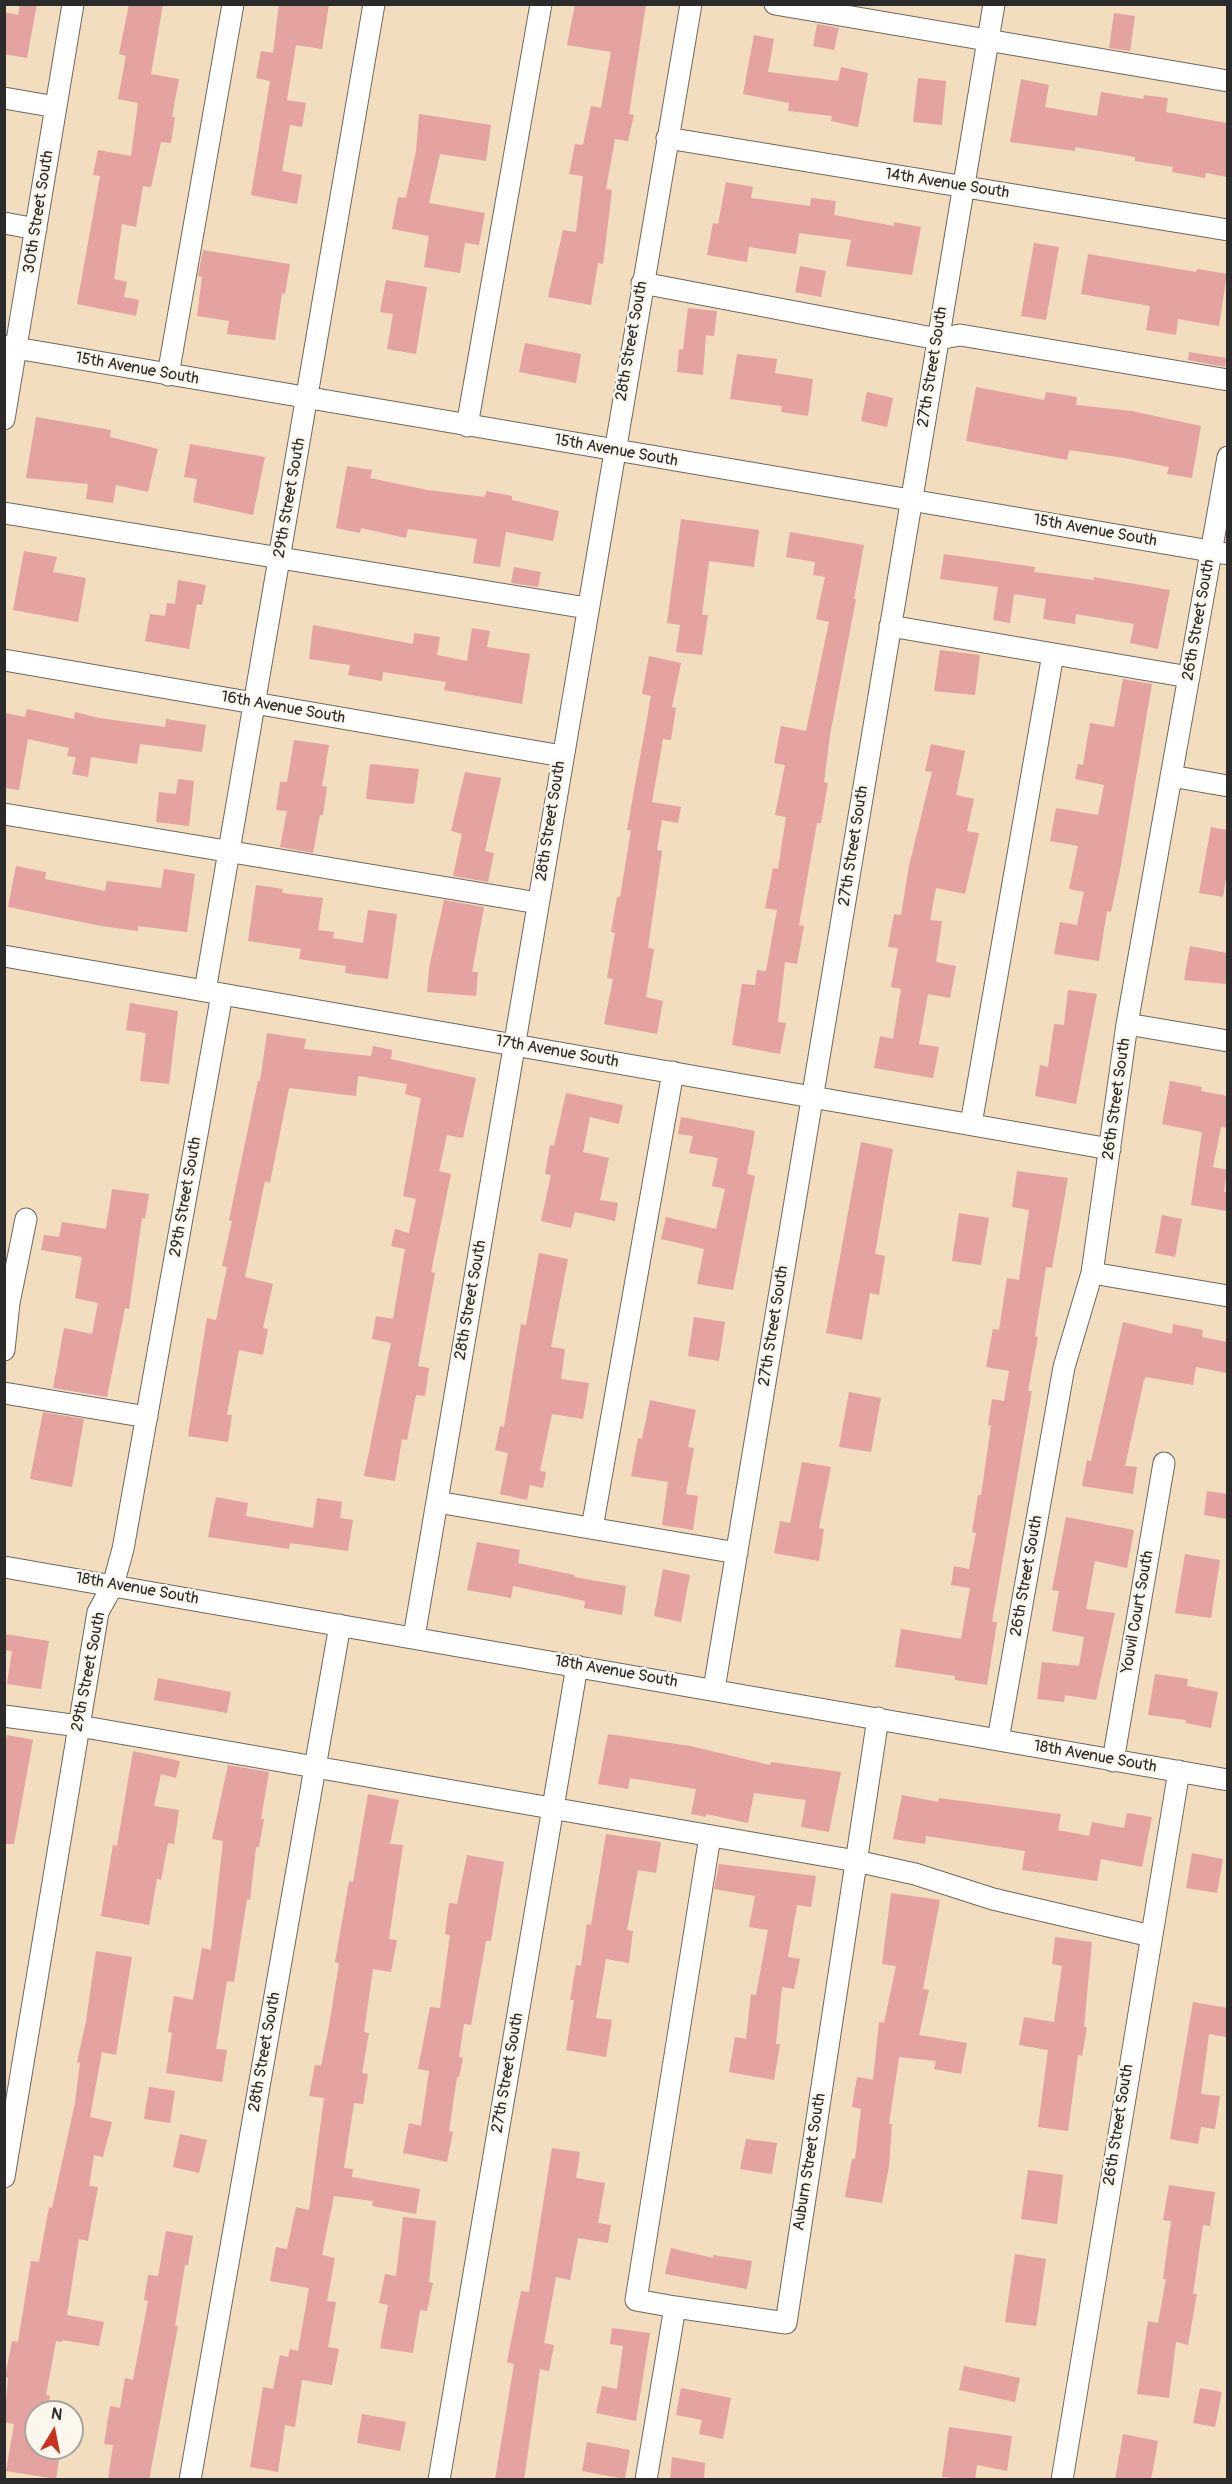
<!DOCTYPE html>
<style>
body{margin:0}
#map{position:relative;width:1232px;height:2484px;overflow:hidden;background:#f2ddbe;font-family:Pangolin,sans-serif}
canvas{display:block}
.frame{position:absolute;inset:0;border:6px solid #2b2b2b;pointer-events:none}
.north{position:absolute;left:24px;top:2400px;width:60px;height:60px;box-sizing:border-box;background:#fbf7ec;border:2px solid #a8a59f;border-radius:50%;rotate:10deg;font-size:16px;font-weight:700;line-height:24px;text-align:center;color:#2b2b2b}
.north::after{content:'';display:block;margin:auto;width:21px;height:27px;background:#c8321e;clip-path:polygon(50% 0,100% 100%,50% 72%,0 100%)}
</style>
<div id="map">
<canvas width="1232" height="2484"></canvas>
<div class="frame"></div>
<div class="north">N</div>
</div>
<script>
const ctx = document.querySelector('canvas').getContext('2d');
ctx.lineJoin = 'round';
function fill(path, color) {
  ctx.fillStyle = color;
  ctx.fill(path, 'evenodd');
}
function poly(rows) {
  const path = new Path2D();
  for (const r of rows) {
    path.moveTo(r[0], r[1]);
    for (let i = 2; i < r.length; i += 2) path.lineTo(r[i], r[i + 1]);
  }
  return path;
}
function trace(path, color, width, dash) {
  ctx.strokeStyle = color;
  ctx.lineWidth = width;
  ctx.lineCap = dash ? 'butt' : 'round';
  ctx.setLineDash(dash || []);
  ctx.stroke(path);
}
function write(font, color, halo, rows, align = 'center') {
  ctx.font = font + ' Pangolin,sans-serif';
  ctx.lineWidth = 5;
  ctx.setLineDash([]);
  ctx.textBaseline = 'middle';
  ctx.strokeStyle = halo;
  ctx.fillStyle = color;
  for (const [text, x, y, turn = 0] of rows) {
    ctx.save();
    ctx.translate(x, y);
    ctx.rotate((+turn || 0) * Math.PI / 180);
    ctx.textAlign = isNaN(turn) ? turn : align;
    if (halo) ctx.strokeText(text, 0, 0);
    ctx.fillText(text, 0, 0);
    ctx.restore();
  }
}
const building = poly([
 [20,4,37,4,27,58,4,54,4,12,18,15],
 [129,4,163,4,151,74,179,79,172,117,175,117,171,143,161,142,151,187,143,186,136,227,122,224,114,279,127,282,124,297,139,300,136,316,77,304,100,176,93,175,98,150,131,156,138,103,118,99,126,56,119,54],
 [279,4,329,4,322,49,296,45,287,100,306,103,302,127,290,125,282,171,302,175,297,204,251,195,270,81,256,78,261,51,273,53],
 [575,4,646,4,629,114,634,115,628,141,615,139,606,189,612,190,603,264,598,263,591,305,548,297,563,230,576,232,583,176,569,174,575,144,583,145,591,106,601,108,611,52,567,45],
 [1114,13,1135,16,1130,51,1109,48],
 [817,24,839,28,834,50,813,46],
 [754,35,774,39,768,72,838,81,841,67,868,73,858,127,831,121,832,116,788,111,789,103,743,94],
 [918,78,946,81,942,125,913,122],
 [1021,79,1049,85,1045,107,1097,116,1101,92,1143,99,1144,95,1168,98,1166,112,1227,123,1227,177,1206,173,1205,178,1172,172,1173,167,1135,161,1135,157,1075,147,1075,151,1010,142],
 [419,114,491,125,486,161,440,154,429,203,485,213,479,245,465,243,460,273,424,267,429,236,392,229,398,197,406,198,416,151],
 [726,182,753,187,751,198,810,206,811,198,836,201,834,215,894,226,894,222,921,227,912,275,846,266,851,240,799,233,796,254,749,247,747,262,707,255,713,223,718,224],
 [1034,243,1059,247,1046,320,1021,316],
 [203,250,290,264,285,294,282,293,275,340,227,334,229,321,197,316,202,277,198,276],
 [1088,254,1196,272,1197,269,1227,274,1219,326,1178,319,1176,335,1146,330,1150,306,1081,294],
 [800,266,826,271,821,297,795,292],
 [386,280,427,287,416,354,387,349,393,314,380,312],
 [688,308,717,311,714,336,706,335,703,375,677,372,679,349,683,350],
 [525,343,581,354,576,383,519,372],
 [1189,352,1226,358,1225,367,1188,360],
 [737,354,777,359,775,373,813,379,808,416,781,412,782,406,730,399],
 [976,387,1044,400,1046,392,1077,397,1076,405,1132,411,1201,426,1192,478,1167,474,1169,467,1124,458,1069,450,1067,460,966,441],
 [867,392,893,398,887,427,861,421],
 [36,417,111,430,110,437,158,449,148,492,116,485,113,503,86,499,88,484,26,478],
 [190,444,265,457,253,515,193,502,197,479,184,477],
 [347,466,372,470,370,478,427,490,485,497,486,491,512,496,512,500,559,511,553,541,506,532,500,567,473,563,477,539,408,529,406,538,361,528,360,533,336,528],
 [681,519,759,530,754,567,709,561,702,615,708,615,702,655,676,652,680,625,667,623],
 [790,532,864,545,854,599,856,599,830,735,824,782,828,783,821,823,817,823,799,925,804,926,797,964,785,962,778,1022,786,1023,780,1054,732,1045,742,984,755,985,757,970,766,971,777,910,765,908,773,868,778,869,786,817,775,815,785,765,774,763,781,726,806,731,829,622,816,619,825,577,813,575,815,562,786,557],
 [24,551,57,557,53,572,86,578,78,622,13,610],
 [944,554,1035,567,1034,572,1094,580,1094,577,1170,590,1158,649,1130,643,1134,624,1076,614,1075,624,1043,619,1046,599,1014,594,1010,623,993,620,998,587,940,579],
 [514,567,541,572,538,587,511,583],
 [178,580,206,585,202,605,197,604,189,649,145,641,150,614,165,616,167,603,175,604],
 [313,625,413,644,414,633,440,637,437,655,467,661,472,628,490,631,487,647,530,654,522,704,444,690,446,682,383,672,382,681,348,675,350,665,309,659],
 [940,650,980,655,975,695,934,691],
 [649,656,681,663,672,707,676,708,671,740,663,739,652,802,681,807,678,823,662,820,657,850,662,851,648,948,654,949,646,997,663,1001,657,1034,604,1024,613,979,607,978,615,933,611,932,617,897,620,897,631,830,627,830,651,696,642,694],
 [1123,679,1152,684,1121,865,1111,912,1107,911,1099,961,1054,954,1060,922,1077,925,1084,892,1069,889,1078,846,1050,841,1056,808,1098,815,1104,785,1075,779,1078,764,1083,765,1090,723,1114,727],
 [27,709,74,719,75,712,99,718,165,727,166,719,206,725,202,752,140,744,137,764,91,757,88,777,72,774,76,757,67,756,69,748,28,739,19,790,4,788,4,713,25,717],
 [294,740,329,745,322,786,327,787,323,815,320,815,313,853,280,847,287,811,276,810,280,782,287,782],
 [931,744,965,751,956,795,974,799,967,831,979,833,965,894,936,888,930,920,942,921,936,962,956,966,950,998,928,994,919,1044,939,1047,933,1078,874,1068,880,1036,893,1039,901,989,891,987,898,948,888,947,894,914,901,915,909,866,932,772,925,771],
 [370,764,419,769,414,804,366,799],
 [465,772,501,778,485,851,494,853,488,882,453,876,462,834,451,831],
 [178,779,194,781,189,826,156,822,159,792,176,794],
 [1211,827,1227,830,1227,872,1223,897,1199,893],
 [16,866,46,872,45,879,105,891,107,881,161,888,164,869,195,874,187,932,138,926,138,931,101,926,8,907],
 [256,885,283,889,282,893,323,898,318,930,334,932,333,938,363,943,368,910,397,914,388,979,345,973,346,966,299,959,301,949,248,941],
 [444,900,484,907,472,972,478,972,476,996,427,992,429,968],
 [1190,946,1227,953,1227,984,1184,980],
 [1068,990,1097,994,1076,1104,1035,1096,1040,1065,1048,1067,1054,1024,1064,1025],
 [130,1003,178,1011,169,1084,140,1081,146,1033,126,1030],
 [267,1033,306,1039,304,1049,371,1056,373,1046,392,1050,391,1059,476,1078,463,1138,447,1135,439,1171,451,1174,431,1272,435,1273,418,1366,429,1368,425,1396,416,1395,407,1440,402,1439,395,1481,364,1476,391,1343,372,1339,376,1316,393,1319,405,1249,391,1246,395,1229,409,1233,416,1199,403,1196,421,1098,405,1094,407,1084,358,1076,356,1096,289,1088,270,1183,265,1181,245,1277,273,1284,263,1328,268,1329,263,1355,239,1350,227,1415,232,1415,228,1442,188,1436,207,1318,216,1320,227,1267,222,1266,232,1221,229,1220,258,1081,260,1081],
 [1170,1081,1202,1087,1201,1091,1227,1096,1227,1128,1221,1127,1213,1167,1227,1170,1224,1192,1227,1192,1227,1211,1191,1205,1202,1132,1162,1124],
 [566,1093,623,1105,619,1124,590,1117,583,1152,609,1158,600,1200,618,1203,615,1221,575,1212,571,1228,541,1221,551,1175,545,1174,550,1145,554,1146],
 [681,1117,755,1131,747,1174,755,1176,733,1290,697,1284,704,1249,661,1239,666,1217,716,1229,725,1189,712,1186,718,1158,689,1153,693,1136,678,1134],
 [861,1142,893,1149,875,1254,885,1256,879,1295,870,1293,862,1340,826,1333],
 [1017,1171,1068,1178,1052,1268,1046,1267,1035,1336,1038,1337,1028,1391,1032,1391,992,1622,997,1622,987,1685,955,1680,955,1676,895,1667,901,1629,961,1639,970,1588,951,1585,954,1566,969,1569,976,1533,972,1532,978,1495,981,1495,991,1426,988,1425,992,1399,1004,1401,1009,1371,986,1367,993,1329,999,1330,1007,1278,1019,1280,1029,1210,1012,1207],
 [112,1189,149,1194,145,1219,142,1218,129,1309,125,1308,107,1397,53,1388,64,1328,92,1334,98,1303,75,1298,82,1257,41,1250,44,1235,59,1237,62,1222,106,1229],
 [959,1213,989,1218,981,1265,952,1261],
 [1162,1215,1182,1219,1175,1257,1155,1253],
 [539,1253,568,1259,551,1347,565,1349,561,1379,589,1383,583,1419,552,1414,540,1471,546,1472,543,1488,530,1485,527,1500,500,1494,508,1453,495,1450,500,1426,504,1427,521,1324,526,1325],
 [694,1317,725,1322,719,1361,688,1356],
 [1123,1322,1172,1334,1173,1324,1203,1330,1202,1337,1227,1342,1227,1373,1196,1367,1193,1385,1146,1377,1144,1380,1125,1466,1137,1467,1133,1494,1082,1486,1087,1460,1091,1461],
 [849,1392,881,1398,871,1452,839,1447],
 [650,1400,696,1410,688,1447,694,1448,686,1494,698,1496,693,1530,662,1525,668,1482,631,1476,638,1438,642,1439],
 [43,1412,84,1419,72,1487,30,1479],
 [802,1462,831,1467,819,1528,824,1529,819,1561,774,1553,780,1521,790,1523],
 [1207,1491,1227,1494,1227,1519,1204,1515],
 [216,1497,248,1503,246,1516,313,1528,317,1498,342,1502,340,1518,353,1520,348,1551,290,1543,289,1549,208,1537],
 [1066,1517,1134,1530,1127,1568,1095,1561,1086,1609,1115,1613,1096,1700,1065,1695,1064,1702,1037,1699,1042,1662,1079,1666,1084,1637,1052,1631,1059,1591,1052,1590],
 [477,1542,520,1550,518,1563,574,1575,574,1577,626,1586,622,1615,584,1608,585,1601,513,1586,511,1598,467,1590],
 [1185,1554,1220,1560,1211,1618,1175,1613],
 [663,1569,690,1575,681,1622,654,1616],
 [4,1634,49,1641,41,1689,7,1684,12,1651,4,1650],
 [1155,1674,1188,1679,1187,1686,1218,1692,1211,1728,1186,1723,1186,1720,1148,1715],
 [158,1678,231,1692,227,1713,154,1700],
 [608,1734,690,1746,770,1765,771,1762,841,1772,829,1832,801,1827,806,1800,754,1793,748,1823,706,1814,706,1817,691,1814,696,1789,630,1778,628,1789,598,1784],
 [7,1735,33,1740,14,1844,4,1844,4,1747],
 [133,1751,180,1761,176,1778,161,1774,154,1806,179,1810,174,1844,168,1843,161,1880,157,1879,149,1925,101,1916,113,1845,117,1846],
 [228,1765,269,1772,261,1819,264,1819,259,1847,256,1847,250,1900,247,1899,234,1982,227,1981,216,2049,227,2050,222,2082,166,2073,172,2033,168,2032,174,1996,193,2000,202,1948,211,1950,223,1841,212,1839],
 [368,1794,399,1800,390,1844,403,1845,389,1939,397,1940,391,1972,373,1969,364,2032,369,2033,362,2073,368,2074,363,2104,354,2103,344,2168,353,2169,352,2177,420,2189,416,2214,372,2206,373,2201,334,2196,322,2255,335,2258,327,2301,336,2302,328,2347,339,2349,332,2385,302,2380,295,2427,285,2425,278,2472,250,2467,263,2387,273,2389,280,2355,288,2357,290,2349,298,2351,309,2288,270,2281,276,2247,287,2249,296,2207,309,2210,324,2098,309,2096,315,2065,321,2066,329,2026,339,1963,335,1962,349,1881,353,1882],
 [902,1795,938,1802,939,1798,1061,1814,1058,1830,1089,1836,1092,1822,1124,1828,1127,1813,1152,1817,1142,1867,1101,1859,1097,1881,1022,1870,1025,1851,926,1836,925,1844,893,1839],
 [606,1834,661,1842,656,1873,638,1870,627,1930,633,1931,629,1963,606,1959,596,2018,612,2020,606,2057,566,2050,574,2000,570,2000,576,1965,581,1966,587,1924,591,1925],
 [1192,1853,1223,1859,1217,1893,1186,1888],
 [467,1855,504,1862,491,1941,486,1941,471,2025,464,2024,459,2057,463,2058,459,2077,457,2077,449,2131,453,2132,447,2162,403,2153,409,2123,421,2126,429,2071,418,2069,430,2007,440,2008,450,1935,445,1934,449,1903,457,1904],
 [719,1864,816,1876,811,1907,797,1905,788,1957,800,1959,794,1989,782,1987,776,2044,780,2044,774,2080,729,2072,735,2037,746,2039,751,1994,756,1995,768,1930,749,1927,755,1896,714,1889],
 [891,1893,940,1900,923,1989,929,1990,919,2035,967,2043,961,2074,934,2069,936,2061,899,2057,889,2124,892,2124,889,2166,882,2203,845,2197,852,2159,855,2159,861,2109,852,2107,857,2077,873,2080,879,2022,884,2023,896,1966,882,1964],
 [1055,1937,1092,1942,1084,2027,1087,2027,1082,2056,1078,2055,1068,2131,1038,2127,1048,2050,1019,2045,1024,2017,1054,2022,1062,1966,1052,1964],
 [96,1951,132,1957,116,2055,102,2052,90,2117,112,2122,103,2157,94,2155,89,2186,98,2187,88,2241,79,2239,67,2315,104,2322,99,2346,62,2340,62,2342,56,2341,46,2395,50,2396,47,2412,36,2412,36,2448,61,2448,56,2479,6,2471,14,2424,4,2422,8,2378,5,2377,12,2341,18,2342,31,2261,39,2262,49,2207,52,2208,75,2103,80,2063,77,2062,86,2021],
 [1193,2002,1227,2008,1227,2037,1209,2034,1201,2094,1220,2096,1215,2129,1201,2127,1198,2144,1170,2139],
 [149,2087,175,2091,170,2123,144,2119],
 [180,2134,207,2140,199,2173,173,2167],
 [746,2139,777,2143,772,2174,740,2169],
 [552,2148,580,2152,576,2178,605,2183,598,2223,611,2225,608,2243,578,2238,570,2280,556,2277,544,2343,554,2345,549,2371,540,2369,524,2480,495,2480,514,2364,507,2362,521,2291,529,2292],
 [1028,2170,1063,2175,1057,2224,1021,2219],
 [1169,2185,1215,2192,1210,2226,1203,2225,1193,2294,1197,2294,1188,2345,1176,2342,1169,2398,1137,2394,1148,2321,1158,2323,1166,2279,1163,2279,1171,2221,1163,2220],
 [403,2217,436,2221,429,2282,433,2283,427,2311,420,2310,413,2353,380,2348,388,2305,379,2303,385,2274,396,2276],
 [166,2231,193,2236,188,2265,185,2265,175,2326,178,2326,149,2480,108,2480,113,2445,104,2444,110,2406,120,2408,125,2378,133,2380,148,2301,144,2300,148,2275,158,2276],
 [671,2248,713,2258,713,2255,752,2261,747,2289,665,2274],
 [1015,2254,1046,2259,1036,2326,1005,2322],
 [612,2328,650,2333,636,2421,596,2413,602,2386,617,2389,623,2346,610,2344],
 [964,2366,1020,2378,1015,2402,959,2390],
 [681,2388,731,2398,723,2439,699,2434,702,2420,676,2415],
 [1200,2388,1222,2392,1215,2427,1193,2423],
 [362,2414,406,2422,400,2451,357,2443],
 [949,2427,1012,2436,1007,2471,977,2465,975,2480,942,2477],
 [1123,2434,1158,2441,1151,2480,1115,2480],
 [587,2442,630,2450,625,2479,582,2471],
 [672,2457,705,2463,704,2480,670,2480]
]);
const minor = poly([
 [775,4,1228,81],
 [4,98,56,107],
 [667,138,1228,230],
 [4,223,36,229],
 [642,283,938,339,960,335,1228,380],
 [4,346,1228,554],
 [168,375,233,4],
 [4,419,73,4],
 [467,426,541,4],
 [4,513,587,608],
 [890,626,1189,677],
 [4,660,562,756],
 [1171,776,1228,786],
 [4,814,538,903],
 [4,956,1110,1149],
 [205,991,374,4],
 [1127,1024,1228,1041],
 [971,1124,1053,654],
 [1092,1273,1228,1296],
 [4,1350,9,1303,26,1219],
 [4,1393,147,1417],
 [437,1502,737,1553],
 [592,1528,673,1072],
 [4,1567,1228,1780],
 [414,1637,691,4],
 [714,1689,994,4],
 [4,1716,79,1726,856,1861,915,1874,993,1899,1151,1936],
 [998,1740,1064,1367,1092,1273,1127,1024,1228,457],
 [1113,1761,1164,1463],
 [4,2177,98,1612,113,1585,123,1549,222,994],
 [675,2307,636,2300,710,1836],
 [190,2480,340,1625],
 [439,2480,577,1666],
 [646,2480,675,2307,786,2323,878,1718],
 [1062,2480,1179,1771]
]);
const streetNames = [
 ["14th Avenue South",947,184,9],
 ["30th Street South",39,212,-81],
 ["28th Street South",632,341,-80],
 ["27th Street South",933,367,-81],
 ["15th Avenue South",137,369,10],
 ["15th Avenue South",616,451,10],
 ["29th Street South",290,498,-80],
 ["15th Avenue South",1095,531,10],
 ["26th Street South",1199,620,-80],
 ["16th Avenue South",283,708,10],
 ["28th Street South",551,821,-81],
 ["27th Street South",854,846,-81],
 ["17th Avenue South",557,1052,10],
 ["26th Street South",1117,1099,-82],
 ["29th Street South",186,1197,-80],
 ["28th Street South",471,1300,-80],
 ["27th Street South",774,1326,-81],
 ["26th Street South",1027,1576,-80],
 ["18th Avenue South",137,1589,10],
 ["Youvil Court South",1138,1612,-80],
 ["29th Street South",89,1672,-79],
 ["18th Avenue South",616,1672,10],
 ["18th Avenue South",1095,1757,10],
 ["28th Street South",265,2052,-80],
 ["27th Street South",508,2073,-80],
 ["26th Street South",1119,2125,-81],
 ["Auburn Street South",810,2162,-81]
];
fill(building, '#e4a2a0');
trace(minor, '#71695e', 23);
trace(minor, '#fff', 21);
write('16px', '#2b2b2b', '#fbf7ec', streetNames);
</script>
